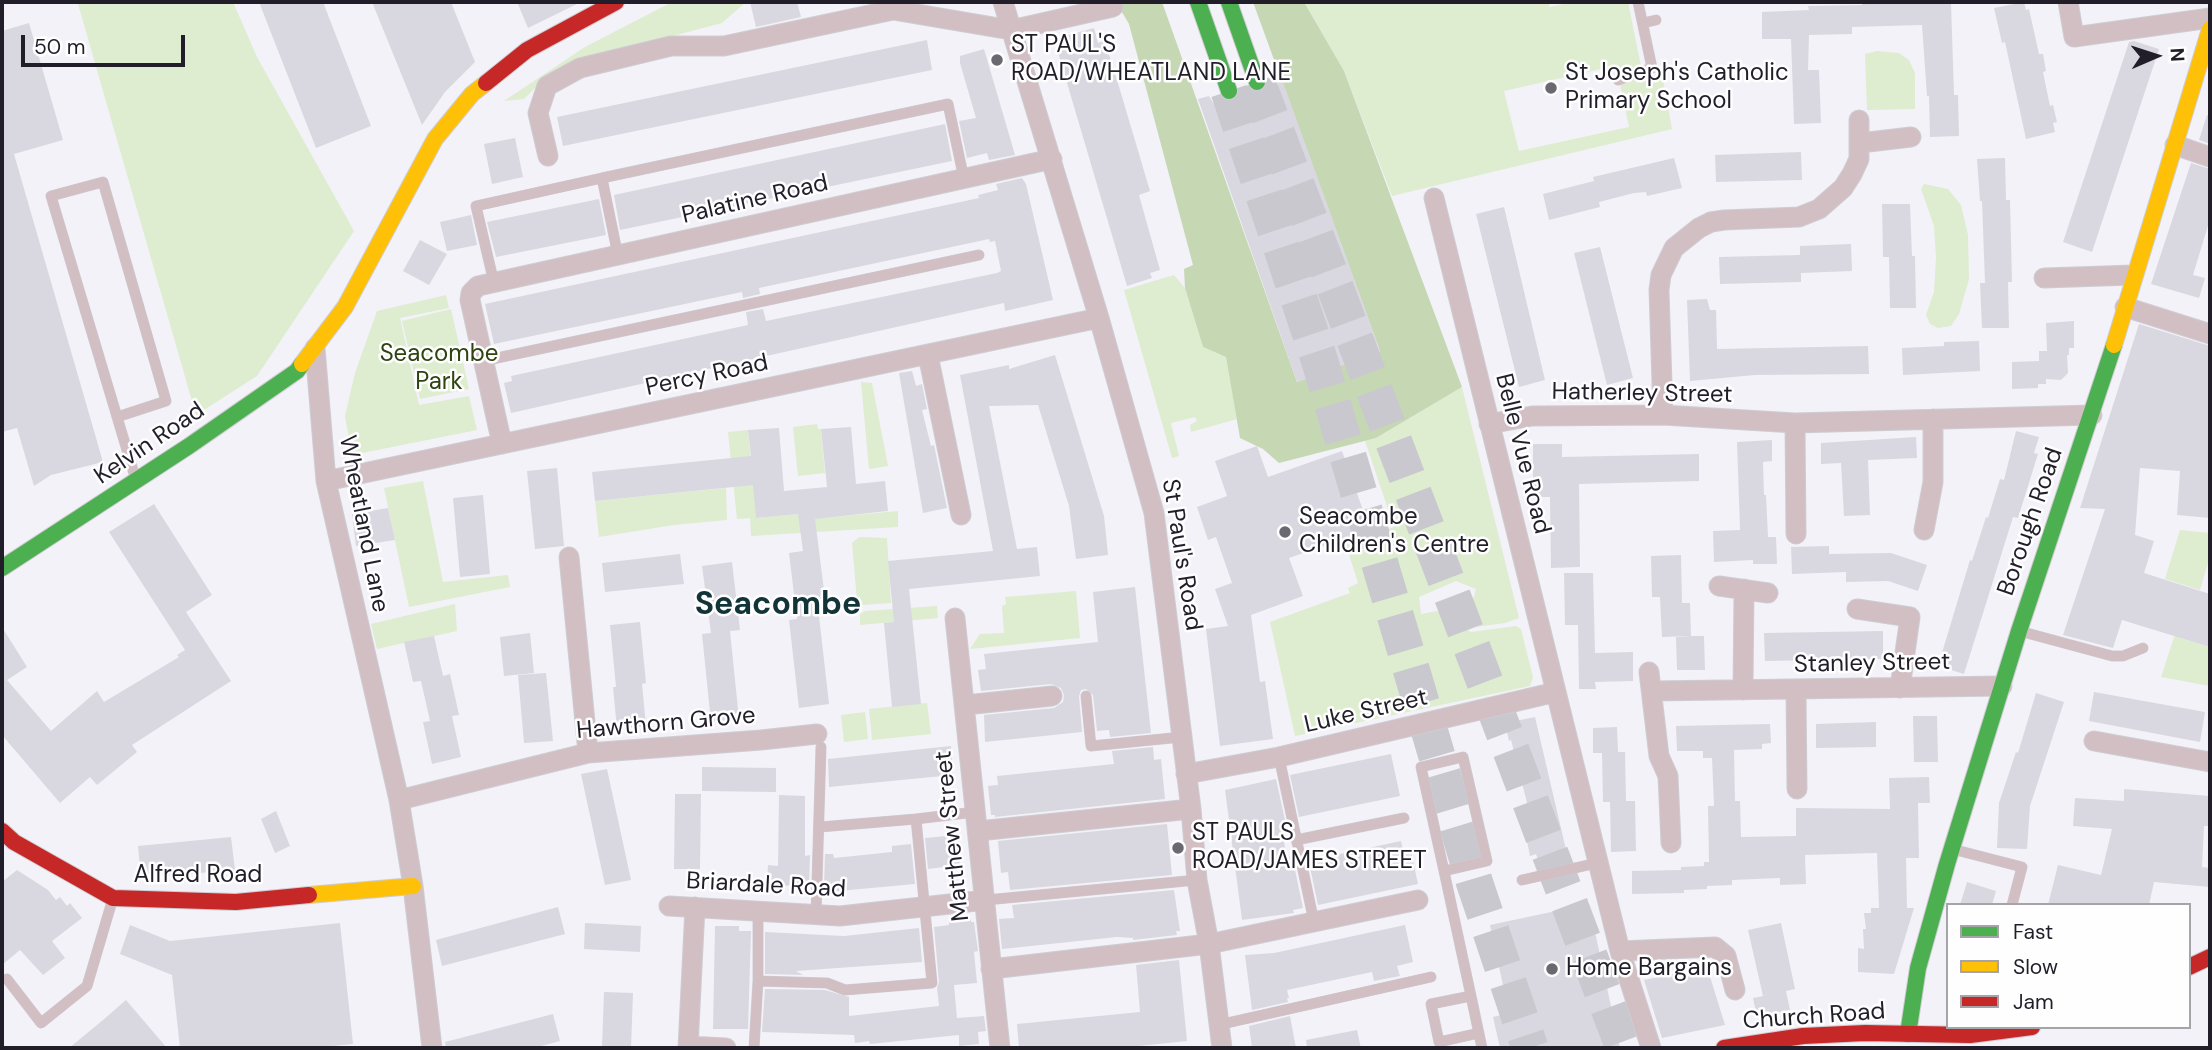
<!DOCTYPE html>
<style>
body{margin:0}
#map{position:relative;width:2212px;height:1050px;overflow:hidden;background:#f3f2f8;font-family:"DM Sans",sans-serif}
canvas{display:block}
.frame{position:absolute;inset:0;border:4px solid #211e29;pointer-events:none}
.legend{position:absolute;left:1946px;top:903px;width:245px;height:126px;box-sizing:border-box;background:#fefefe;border:2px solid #a6a4a9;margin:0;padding:9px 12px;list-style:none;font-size:21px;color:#211e29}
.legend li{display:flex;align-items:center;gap:14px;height:35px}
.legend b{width:35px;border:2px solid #a6a4a9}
.north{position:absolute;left:2121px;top:21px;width:70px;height:70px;-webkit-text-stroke:5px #fefefe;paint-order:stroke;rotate:87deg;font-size:19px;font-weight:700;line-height:28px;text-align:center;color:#211e29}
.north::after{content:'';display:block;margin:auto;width:24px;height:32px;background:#211e29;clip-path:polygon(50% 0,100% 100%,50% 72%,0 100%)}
.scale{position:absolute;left:21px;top:35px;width:164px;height:32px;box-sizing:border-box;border:4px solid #211e29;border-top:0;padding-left:9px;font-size:21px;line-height:24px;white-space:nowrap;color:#211e29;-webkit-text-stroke:5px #fefefe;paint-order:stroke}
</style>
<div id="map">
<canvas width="2212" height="1050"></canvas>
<div class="frame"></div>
<ul class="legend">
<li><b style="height:9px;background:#4caf50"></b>Fast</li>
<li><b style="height:9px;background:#ffc107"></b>Slow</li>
<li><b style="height:9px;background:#c62828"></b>Jam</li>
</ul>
<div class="north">N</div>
<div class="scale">50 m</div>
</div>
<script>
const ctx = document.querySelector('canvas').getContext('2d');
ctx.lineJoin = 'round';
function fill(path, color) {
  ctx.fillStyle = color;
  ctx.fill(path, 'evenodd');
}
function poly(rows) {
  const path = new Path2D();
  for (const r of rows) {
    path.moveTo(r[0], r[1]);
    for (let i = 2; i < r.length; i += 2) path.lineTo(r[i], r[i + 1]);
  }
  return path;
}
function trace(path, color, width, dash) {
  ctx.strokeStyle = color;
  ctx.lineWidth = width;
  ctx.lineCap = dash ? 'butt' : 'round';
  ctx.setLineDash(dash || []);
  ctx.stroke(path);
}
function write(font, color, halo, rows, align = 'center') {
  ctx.font = font + ' "DM Sans",sans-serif';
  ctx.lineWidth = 5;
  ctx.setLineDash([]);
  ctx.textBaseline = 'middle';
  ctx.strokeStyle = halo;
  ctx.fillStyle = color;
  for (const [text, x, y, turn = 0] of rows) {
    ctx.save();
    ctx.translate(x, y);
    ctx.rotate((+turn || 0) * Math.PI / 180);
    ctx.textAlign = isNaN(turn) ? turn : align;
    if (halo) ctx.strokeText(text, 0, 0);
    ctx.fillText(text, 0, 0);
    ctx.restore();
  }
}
const green = poly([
 [87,2,233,2,257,57,354,231,257,376,196,415,78,4],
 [672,2,746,2,722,23,585,59,543,80,524,99,504,101,585,47],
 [1304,2,1548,2,1550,7,1573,2,1628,2,1642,71,1617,76,1614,66,1504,91,1519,151,1629,127,1620,84,1662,73,1672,129,1392,196,1344,71],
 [1877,51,1899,53,1909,60,1915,73,1915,109,1867,110,1865,54],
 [1924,184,1948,189,1961,205,1968,235,1969,279,1959,314,1951,326,1938,328,1930,324,1926,315,1934,292,1936,258,1934,226,1921,189],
 [1174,275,1185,288,1203,347,1226,357,1237,419,1191,432,1190,425,1197,421,1195,417,1171,423,1179,456,1172,458,1124,290],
 [446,295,449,308,400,318,419,405,469,396,477,430,352,455,345,416,355,373,377,311],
 [451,309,469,389,420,399,402,321],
 [861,382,872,383,888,466,869,469],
 [1462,387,1519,618,1505,623,1476,627,1467,621,1476,589,1456,581,1419,597,1421,614,1437,611,1471,632,1516,626,1521,629,1533,677,1530,686,1295,736,1270,622,1350,593,1348,588,1358,583,1346,545,1394,527,1365,441,1376,438],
 [817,424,818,429,821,429,825,473,798,476,793,427],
 [748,430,757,518,798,514,800,520,898,511,898,527,751,536,750,518,737,519,728,432],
 [423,481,443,582,508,575,510,587,409,607,384,488],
 [726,488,727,520,674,525,599,537,595,501],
 [2180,530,2210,533,2210,556,2200,590,2165,579],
 [859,537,887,538,891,603,861,605,857,600,852,543],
 [1076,591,1080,638,970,649,980,634,1004,633,1002,606,1006,604,1005,597],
 [455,604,457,631,377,649,371,624],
 [937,606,938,618,860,625,860,614,865,611],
 [2176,631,2181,638,2210,647,2210,686,2161,677],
 [927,703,931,734,872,740,869,709],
 [865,712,868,739,844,742,841,715]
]);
const forest = poly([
 [1116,2,1162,2,1297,382,1380,351,1253,2,1304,2,1344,71,1462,387,1376,438,1279,463,1263,449,1240,438,1226,357,1203,347,1185,288,1184,269,1193,265,1129,24]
]);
const building = poly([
 [259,2,323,2,371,126,316,148],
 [372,2,451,2,475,62,445,92,422,125],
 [517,2,581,2,528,28],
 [750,2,797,2,801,17,756,27],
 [1862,2,1951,2,1954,95,1958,95,1959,136,1930,137,1929,96,1927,96,1922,25,1852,27,1852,34,1809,35,1808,70,1819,70,1821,123,1794,124,1791,39,1762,39,1762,12,1809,10,1808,6,1862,5],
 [2024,2,2026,10,2029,9,2039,54,2043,54,2046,71,2043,72,2050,106,2053,105,2057,122,2053,123,2055,132,2026,139,2005,42,2002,43,1994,8],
 [29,23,63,140,14,154,103,462,51,475,34,486,17,428,2,432,2,31],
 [1094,28,1098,43,1104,41,1112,63,1150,191,1139,195,1160,270,1150,273,1152,278,1127,286,1054,39],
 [927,40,932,70,563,146,557,117],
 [2134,41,2159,49,2092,252,2063,242,2129,42],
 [984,49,1015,155,989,160,987,153,967,158,959,121,976,118,960,63,960,56],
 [1279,71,1380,351,1297,382,1198,99,1209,96,1215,106,1226,112,1237,111,1247,100,1254,103,1263,102,1273,95,1278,85,1276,73],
 [2207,115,2210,116,2210,144,2199,140],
 [945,124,952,161,620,230,614,195],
 [515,138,523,177,492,184,484,144],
 [1801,152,1802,180,1716,182,1715,155],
 [1674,158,1682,188,1647,196,1646,192,1634,193,1599,202,1600,207,1549,220,1543,194,1594,181,1593,177],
 [2005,158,2006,200,2010,200,2012,282,2008,282,2009,328,1982,328,1980,283,1985,283,1982,201,1980,201,1977,159],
 [2191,163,2210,169,2210,219,2193,275,2205,278,2199,298,2151,284],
 [1022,178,1026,184,1053,300,1005,311,1004,303,511,413,504,383,512,381,511,376,748,325,746,312,763,309,766,321,997,273,1001,271,995,241,990,242,989,239,759,288,760,294,743,298,742,292,494,344,485,304,979,198,978,195,998,190,996,184],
 [599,199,606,235,496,257,487,222],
 [1882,204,1910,204,1912,256,1915,256,1916,308,1890,308,1889,257,1883,257],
 [1504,207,1545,380,1519,387,1476,214],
 [471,215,477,245,447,251,440,222],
 [420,240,447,254,429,285,403,271],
 [1851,244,1852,271,1801,273,1801,282,1720,284,1719,257,1800,255,1800,246],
 [1600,247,1633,378,1607,385,1574,253],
 [1707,299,1710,310,1716,310,1717,349,1868,346,1869,374,1755,375,1690,381,1687,300],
 [2074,321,2074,348,2069,348,2069,355,2067,355,2068,373,2061,380,2046,379,2046,384,2038,384,2038,388,2012,389,2012,362,2039,361,2039,351,2047,351,2046,323],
 [2139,324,2210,346,2210,518,2177,515,2180,471,2140,468,2135,535,2154,541,2144,573,2210,594,2210,647,2122,620,2113,648,2063,635,2105,509,2080,508],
 [1979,341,1980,371,1903,375,1902,348,1944,346,1944,342],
 [1055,355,1104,516,1108,555,1076,559,1069,506,1038,405,989,406,1017,549,1037,547,1040,576,909,589,921,704,892,707,884,623,894,622,888,561,993,551,960,375,1009,365,1009,369],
 [912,371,916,386,922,384,927,409,922,410,931,446,934,445,947,508,923,513,899,373],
 [851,427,856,484,885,481,888,511,815,519,826,606,818,607,829,704,799,708,789,620,797,619,789,553,803,551,798,514,756,518,753,485,595,501,592,472,751,456,748,430,779,428,784,491,827,487,821,429],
 [2016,431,2039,437,2034,453,2038,454,2018,518,2013,517,1964,674,1938,666,1970,560,1972,561,1986,517,1988,518,2000,479,2004,480],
 [1916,437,1917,458,1868,460,1870,515,1844,516,1841,463,1821,464,1821,443],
 [1772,440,1772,461,1763,462,1764,495,1766,495,1768,537,1776,537,1777,564,1753,564,1753,560,1714,562,1713,531,1740,530,1737,442],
 [1533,444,1562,444,1562,457,1699,454,1699,481,1579,484,1580,567,1551,568,1550,497,1533,497],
 [1257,446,1268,477,1342,451,1370,530,1289,558,1303,596,1251,615,1260,682,1265,681,1273,739,1220,746,1206,629,1228,626,1215,589,1232,583,1216,537,1208,540,1197,507,1227,496,1215,461],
 [557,468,564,546,535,549,527,471],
 [483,495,490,574,460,577,453,498],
 [154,504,212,595,186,612,231,681,132,745,137,752,97,785,90,777,60,803,2,735,2,627,27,667,7,680,51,731,97,691,104,702,179,657,177,655,185,650,109,532],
 [388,508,395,540,356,546,352,514],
 [1829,546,1829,554,1891,553,1927,565,1918,591,1888,581,1846,582,1846,572,1792,574,1791,547],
 [680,554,684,584,605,592,602,563],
 [1681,555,1682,603,1690,603,1691,636,1704,636,1705,670,1677,670,1676,637,1691,636,1662,637,1660,597,1652,597,1651,556],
 [732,562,740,630,730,631,739,719,711,722,702,634,711,633,702,566],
 [1564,573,1593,573,1595,653,1633,652,1633,681,1595,682,1596,689,1579,689,1578,625,1565,625],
 [1135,587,1151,733,1110,737,1109,730,1097,731,1093,695,1086,689,1081,690,1079,696,1082,732,985,742,984,715,1054,708,1063,702,1064,695,1061,688,1051,684,981,691,978,670,986,669,984,654,1098,642,1093,592],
 [640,622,646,683,642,684,646,726,617,729,613,687,616,687,610,625],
 [1883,631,1883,659,1765,661,1764,633],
 [530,633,534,673,504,676,500,637],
 [434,636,443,676,450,674,459,715,452,716,461,757,432,764,423,722,430,721,421,681,413,682,404,642],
 [546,673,553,741,524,743,518,675],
 [2094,692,2205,712,2200,742,2089,721],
 [2036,693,2064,702,2030,806,2027,849,1997,848,1999,803,2016,752,2018,753],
 [1913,716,1937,716,1938,762,1914,762],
 [1535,717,1567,854,1538,860,1536,854,1530,856,1526,836,1535,834,1511,740,1509,741,1505,723],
 [1876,722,1876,747,1816,748,1816,724],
 [1770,724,1771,743,1762,744,1762,749,1734,750,1735,801,1740,801,1741,837,1796,836,1796,808,1890,809,1889,778,1929,777,1930,803,1918,803,1919,858,1906,858,1907,908,1914,908,1894,974,1858,972,1858,948,1864,949,1863,929,1866,929,1864,913,1871,913,1871,908,1879,908,1877,853,1805,855,1806,884,1780,885,1780,878,1732,880,1732,885,1707,886,1707,889,1684,890,1684,893,1632,894,1632,871,1681,870,1681,867,1704,866,1704,862,1709,862,1708,806,1714,806,1712,758,1703,758,1703,751,1677,751,1676,726],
 [1617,727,1618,752,1625,752,1626,801,1635,801,1636,851,1611,852,1610,802,1617,802,1603,802,1602,753,1593,753,1593,728],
 [951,746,953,775,829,787,828,759],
 [1153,747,1154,760,1161,759,1165,799,995,817,995,815,991,815,988,786,998,785,997,776,1114,764,1112,751],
 [1391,754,1400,796,1299,817,1290,775],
 [702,767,776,768,776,792,702,791],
 [607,769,631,880,605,885,581,774],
 [1276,779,1285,820,1281,821,1286,854,1287,857,1292,856,1303,908,1293,910,1294,913,1242,920,1225,790],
 [2124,789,2210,796,2210,826,2204,826,2202,867,2210,868,2210,887,2154,882,2149,905,2048,905,2058,865,2101,875,2112,829,2073,826,2075,798,2124,801],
 [675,794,701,794,700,869,674,869],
 [779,795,805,796,805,856,810,855,809,886,767,885,768,865,778,866],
 [276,811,290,846,275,853,261,819],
 [1167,824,1172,875,1010,890,1008,872,1001,873,998,841],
 [957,835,960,865,928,869,925,838],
 [231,837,235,870,141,878,138,846],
 [1401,841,1404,853,1411,851,1418,884,1318,905,1307,853,1310,852,1312,860],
 [911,844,915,884,828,892,827,887,824,887,825,854,833,854,834,858,892,852,892,846],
 [17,870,48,890,56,900,60,897,67,906,70,903,82,918,52,941,65,958,43,975,20,950,2,965,2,882],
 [1967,882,1996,891,1992,905,1960,905],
 [1174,890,1180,931,1176,931,1177,935,1133,940,1133,938,1117,937,1002,949,999,919,1014,918,1012,905],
 [1589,904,1620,1048,1500,1048,1493,1017,1509,1013,1490,925],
 [558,907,565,934,442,966,436,940],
 [971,918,971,922,974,922,978,951,974,952,977,983,954,985,957,1018,984,1016,986,1031,978,1032,979,1044,959,1046,959,1035,870,1044,869,1041,855,1043,854,1035,762,1032,765,989,825,990,849,997,849,1016,939,1006,937,988,939,982,934,927,949,925,949,920],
 [340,923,353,1044,313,1048,180,1048,172,975,120,954,130,925,170,941],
 [585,923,641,926,640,952,584,949],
 [1781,923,1795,989,1786,991,1790,1010,1757,1017,1753,998,1763,996,1748,930],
 [1405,925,1413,962,1397,966,1400,976,1374,981,1372,972,1287,990,1289,998,1287,998,1288,1002,1252,1010,1245,955,1274,953],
 [715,926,739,926,739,931,751,931,748,1029,713,1029],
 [919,928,922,962,796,971,803,975,765,974,765,932,844,936],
 [1179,960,1187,1041,1120,1048,1019,1048,1017,1024,1140,1012,1136,965],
 [1707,967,1725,1025,1662,1038,1644,980],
 [604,992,633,993,631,1048,602,1047],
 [126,1000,167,1048,69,1048,103,1020],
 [553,1014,560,1041,534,1048,446,1048,445,1042],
 [1290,1016,1296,1048,1252,1048,1249,1026],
 [1357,1030,1361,1048,1307,1048,1306,1040]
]);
const highwayTunnel = poly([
 [1257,82,1624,1048],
 [1229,91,1320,362,1474,881,1530,1048]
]);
const lane = poly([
 [1643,23,1656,20],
 [1618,80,1652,68,1638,2],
 [618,256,602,178,948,104,964,179],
 [494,283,476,206,602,178],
 [483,361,979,255],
 [117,417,166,401,103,182,51,196,135,477],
 [2023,632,2112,656,2123,656,2143,648],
 [1086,696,1091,746,1182,737],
 [1279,757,1314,922],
 [916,819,975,812],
 [1296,840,1404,818],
 [1956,850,2022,867,2012,905],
 [1444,871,1487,861,1463,757,1421,767,1444,871,1471,996,1482,1048],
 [1522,880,1597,863],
 [986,900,1197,880],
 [758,913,758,981,827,983,845,990,932,983,916,819,820,827],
 [816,915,821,747],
 [7,979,41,1023,87,986,113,898],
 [1471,996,1431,1004,1439,1042,1479,1033],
 [1218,1025,1431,977],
 [754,1048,758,981]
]);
const street = poly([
 [1003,2,1099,318,1154,513,1191,809,1197,880,1209,944,1222,1048],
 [2068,2,2074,37,2210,18],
 [1860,143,1911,137],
 [2175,145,2210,157],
 [548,156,538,113,547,86,580,68,671,46,724,46,893,10,1011,30,1113,7],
 [1434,198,1620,951,1651,1048],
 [2044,278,2133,275],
 [2125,307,2210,334],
 [315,348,326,481,399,800,413,886,432,1048],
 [928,355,961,515],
 [1663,415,1659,290,1661,275,1674,248,1699,228,1711,222,1724,220,1799,217,1819,209,1843,188,1852,174,1859,159,1859,120],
 [1795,423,1796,534],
 [1489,424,1532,416,1663,415,1795,423,2092,415],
 [502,444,470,300,471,293,478,286,1052,159],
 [326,481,1099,318],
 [1924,530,1933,482,1933,419],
 [569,557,588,753],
 [1719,586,1768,593],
 [1857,609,1910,617,1900,688],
 [955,618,1000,1048],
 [1649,672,1659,756,1668,776,1671,843],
 [1796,689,1797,789],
 [1743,690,1744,589],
 [1652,691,2002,686],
 [965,705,1052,696],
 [2094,741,2210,762],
 [1186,774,1279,757,1556,692],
 [399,800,588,753,761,740,817,734],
 [978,831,1191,809],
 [669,906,840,916,986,900],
 [1620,951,1715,947,1726,956,1735,990],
 [991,969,1209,944,1418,900],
 [688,1046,726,1048],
 [688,1048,695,907]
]);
const fast = poly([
 [1198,2,1229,91],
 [1229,2,1257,82],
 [2,568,189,446,297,371,302,364],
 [1908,1034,1918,968,1947,864,2019,631,2114,345]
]);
const slow = poly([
 [2114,345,2210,29],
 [302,364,345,307,435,139,472,94,486,83],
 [309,895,413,886]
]);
const jam = poly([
 [486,83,527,50,616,2],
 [2,831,14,842,113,898,236,902,309,895],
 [2189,967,2210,957],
 [1724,1048,1803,1036,1865,1033,1970,1035,2032,1027]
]);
const markers = [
 [997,60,7,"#6a6871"],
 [1551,88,7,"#6a6871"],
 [1285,532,7,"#6a6871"],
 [1178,848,7,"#6a6871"],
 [1552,969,7,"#6a6871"]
];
const poiNames = [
 ["ST PAUL'S",1011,46],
 ["ROAD/WHEATLAND LANE",1011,74],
 ["St Joseph's Catholic",1565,74],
 ["Primary School",1565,102],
 ["Seacombe",1299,518],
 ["Children's Centre",1299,546],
 ["ST PAULS",1192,834],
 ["ROAD/JAMES STREET",1192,862],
 ["Home Bargains",1566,969]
];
const streetNames = [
 ["Palatine Road",755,200,-13],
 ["Percy Road",707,376,-12],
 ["Hatherley Street",1642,394,1],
 ["Kelvin Road",150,444,-34],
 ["Belle Vue Road",1522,454,76],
 ["Borough Road",2031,522,-71],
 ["Wheatland Lane",363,524,79],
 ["St Paul's Road",1181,555,81],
 ["Stanley Street",1872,664,-1],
 ["Luke Street",1366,712,-13],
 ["Hawthorn Grove",666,724,-5],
 ["Matthew Street",953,836,-96],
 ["Alfred Road",198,876],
 ["Briardale Road",766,886,3],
 ["Church Road",1814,1017,-4]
];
const parkNames = [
 ["Seacombe",439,355],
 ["Park",439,383]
];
const districtNames = [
 ["Seacombe",778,606]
];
fill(green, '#deecd0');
fill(forest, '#c5d8b3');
fill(building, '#d9d8e0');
trace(highwayTunnel, '#c9c8cf', 37, [37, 18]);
trace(lane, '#cecdd2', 11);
trace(street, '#cecdd2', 21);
trace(fast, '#cecdd2', 18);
trace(slow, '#cecdd2', 18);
trace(jam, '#cecdd2', 18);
trace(lane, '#d2bfc4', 10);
trace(street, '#d2bfc4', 19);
trace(fast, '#4caf50', 16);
trace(slow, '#ffc107', 16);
trace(jam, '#c62828', 16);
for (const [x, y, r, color] of markers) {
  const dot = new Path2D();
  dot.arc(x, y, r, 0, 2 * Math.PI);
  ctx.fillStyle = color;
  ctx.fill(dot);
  trace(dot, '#fefefe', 2.5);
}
write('24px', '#211e29', '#fefefe', poiNames, 'left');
write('24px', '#211e29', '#fefefe', streetNames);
write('24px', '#2e4310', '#fefefe', parkNames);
write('bold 32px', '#123439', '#fefefe', districtNames);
</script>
